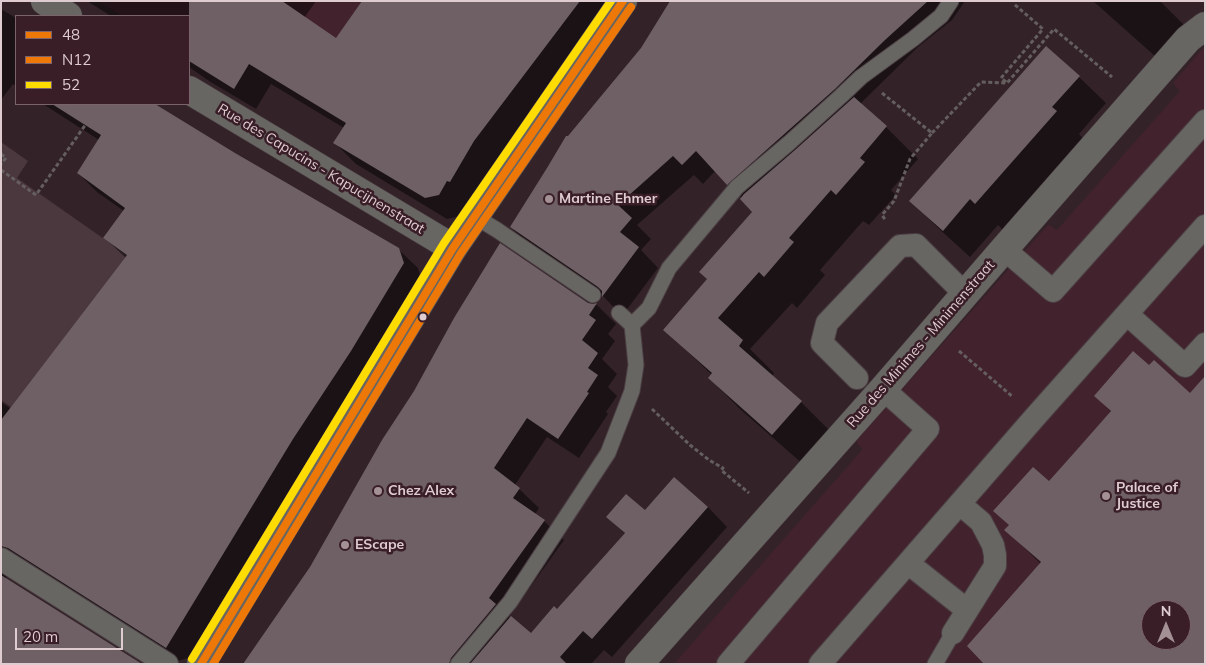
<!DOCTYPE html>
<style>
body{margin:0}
#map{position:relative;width:1206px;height:665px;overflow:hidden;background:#332329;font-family:Mulish,sans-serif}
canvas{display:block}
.frame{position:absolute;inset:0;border:2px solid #dfccd1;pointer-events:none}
.legend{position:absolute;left:15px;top:15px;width:175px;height:90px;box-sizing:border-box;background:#391d27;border:1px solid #7b636b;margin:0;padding:6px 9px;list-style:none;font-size:15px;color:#dfccd1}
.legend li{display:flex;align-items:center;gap:10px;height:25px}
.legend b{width:25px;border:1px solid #7b636b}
.north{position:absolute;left:1141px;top:600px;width:50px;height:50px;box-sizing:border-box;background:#391d27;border:1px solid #7b636b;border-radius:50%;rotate:0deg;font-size:14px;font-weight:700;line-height:20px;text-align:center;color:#dfccd1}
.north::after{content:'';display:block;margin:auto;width:18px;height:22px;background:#a39196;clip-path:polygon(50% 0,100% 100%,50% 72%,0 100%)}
.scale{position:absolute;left:15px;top:628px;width:108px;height:22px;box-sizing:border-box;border:2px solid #dfccd1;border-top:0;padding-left:6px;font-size:15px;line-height:18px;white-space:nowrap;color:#dfccd1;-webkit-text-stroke:4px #391d27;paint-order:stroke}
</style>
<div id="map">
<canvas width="1206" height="665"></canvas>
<div class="frame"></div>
<ul class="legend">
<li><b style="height:6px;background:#ed7807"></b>48</li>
<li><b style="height:6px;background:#ed7807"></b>N12</li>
<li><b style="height:6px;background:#ffdc01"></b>52</li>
</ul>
<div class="north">N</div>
<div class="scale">20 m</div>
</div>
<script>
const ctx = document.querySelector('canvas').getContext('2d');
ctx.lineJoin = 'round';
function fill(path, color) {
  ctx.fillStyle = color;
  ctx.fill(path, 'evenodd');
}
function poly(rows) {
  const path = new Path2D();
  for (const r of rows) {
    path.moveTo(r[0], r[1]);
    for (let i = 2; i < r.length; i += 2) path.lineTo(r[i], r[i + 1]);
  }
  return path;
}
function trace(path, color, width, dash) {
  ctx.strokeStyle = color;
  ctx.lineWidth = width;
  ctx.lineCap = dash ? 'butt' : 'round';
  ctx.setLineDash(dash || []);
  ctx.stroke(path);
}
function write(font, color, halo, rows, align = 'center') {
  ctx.font = font + ' Mulish,sans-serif';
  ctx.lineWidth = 5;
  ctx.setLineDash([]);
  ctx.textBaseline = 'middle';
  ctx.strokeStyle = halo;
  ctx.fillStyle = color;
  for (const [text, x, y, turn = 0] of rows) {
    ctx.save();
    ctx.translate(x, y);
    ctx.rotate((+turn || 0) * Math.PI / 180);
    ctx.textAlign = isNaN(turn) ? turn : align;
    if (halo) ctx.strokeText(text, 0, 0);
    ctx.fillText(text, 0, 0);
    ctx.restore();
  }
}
const built = poly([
 [98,1,447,1,398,69,212,23,189,57,189,16,122,16],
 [1205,46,1205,664,674,664,862,450,862,449,857,443,857,440,1047,226,1050,225,1056,230,1057,230,1180,91,1173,83],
 [1151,610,1181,610,1181,640,1151,640]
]);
const green = poly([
 [1,142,28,161,17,178,127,255,11,407,1,400]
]);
const shadow = poly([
 [87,1,316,1,304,18,336,40,364,1,616,1,495,162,471,202,469,201,460,216,447,219,356,164,335,143,344,128,271,84,256,109,209,81,189,67,189,16,111,16],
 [671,1,965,1,952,20,918,47,860,104,886,127,918,159,891,190,896,195,869,225,863,221,820,270,825,275,797,308,792,303,750,349,774,373,772,376,801,402,832,433,804,465,741,410,709,378,712,375,665,330,708,280,753,212,742,198,716,170,703,184,694,175,637,225,651,239,641,250,658,268,622,316,603,296,531,247,511,227,642,49],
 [1093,1,1160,1,1184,25,1156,57],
 [1,9,16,18,16,86,13,84,1,100],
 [1079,77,1106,103,1079,134,1083,139,1003,230,998,225,970,257,937,227,911,201],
 [43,104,152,104,326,213,398,249,418,268,422,283,191,657,178,661,28,566,8,571,6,579,1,664,1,402,11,409,126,258,104,237,124,211,97,192,78,173,99,140],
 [587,304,593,306,597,305,616,324,608,334,615,341,602,359,617,374,608,387,617,396,606,412,608,414,579,458,547,437,515,485,539,508,535,514,544,521,564,540,509,617,531,634,557,611,625,534,608,517,645,512,708,507,727,527,612,657,604,650,591,664,245,664],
 [1149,367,1190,395,1205,664,982,664,1041,564,1006,530,1111,412,1096,396],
 [1151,610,1181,610,1181,640,1151,640]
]);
const building = poly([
 [189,1,282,1,336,38,362,1,580,1,474,141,450,182,447,181,439,195,425,198,333,143,346,123,249,64,234,89,189,61],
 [670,1,928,1,885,40,835,89,727,185,696,151,682,165,673,156,618,205,632,218,620,232,639,247,602,297,602,291,598,287,510,227,547,168,566,136,568,136,641,48],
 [1046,46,1080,76,1052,107,1057,111,975,204,970,199,943,231,909,201],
 [854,97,887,126,860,158,865,162,836,195,831,190,789,238,794,242,764,277,759,272,718,318,743,340,739,346,802,401,772,435,708,378,712,373,663,330,707,279,699,272,752,212,740,199,744,194,795,150],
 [52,104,155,104,235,153,399,248,404,263,351,351,293,439,166,648,8,548,1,546,1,420,127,255,103,238,125,208,77,173,101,135],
 [500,243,588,303,593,304,597,303,589,315,596,320,582,340,598,353,588,368,598,375,587,392,589,393,558,439,527,418,494,468,520,488,513,498,545,520,489,598,496,604,451,658,449,664,243,664,310,567,382,440,414,391,454,318],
 [1133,351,1149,365,1154,360,1190,393,1205,376,1205,664,984,664,967,646,1041,562,1004,530,1009,525,993,511,1033,467,1049,481,1074,453,1111,411,1094,396],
 [1151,610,1181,610,1181,640,1151,640],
 [674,477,708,507,592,639,583,631,560,657,567,664,470,664,511,616,531,633,554,606,557,609,625,533,606,517,626,494,645,510],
 [1,575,142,664,1,664]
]);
const path = poly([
 [1006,82,1001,78,1043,29,1014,4],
 [882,93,932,133,910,159,894,201,882,215,886,221],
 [932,133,981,82,1007,83,1054,29,1112,77],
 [1,154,6,158,1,164],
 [1,170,36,195,86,124],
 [959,351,1013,397],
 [652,409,690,445,709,460,723,468,721,470,749,493]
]);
const service = poly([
 [474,216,497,230,593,295],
 [632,325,649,308,669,268,737,187,789,143,841,96,861,77,913,39,941,16,951,1],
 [458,664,510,602,608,453,632,391,636,365,632,325,619,313],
 [935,664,953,633]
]);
const pedestrian = poly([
 [1004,249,1053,291,1205,121],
 [1127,314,1185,366,1205,344],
 [857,378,822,343,827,323,900,246,916,245,965,294],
 [1,559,167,664],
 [908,563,967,610],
 [953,633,995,566,995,555,993,545,981,522,960,504],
 [728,664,928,429,883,389],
 [820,664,1035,417,1205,226]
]);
const minor = poly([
 [45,1,68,16],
 [189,90,453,248],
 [639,664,883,389,1004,249,1188,39,1205,26]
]);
const tertiary = poly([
 [201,664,453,248,623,1]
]);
const bus1 = poly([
 [201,664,453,248,623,1]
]);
const bus2 = poly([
 [213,664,461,253,631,7]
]);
const bus3 = poly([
 [192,659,444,243,611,1]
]);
const markers = [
 [549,199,5,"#a39196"],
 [423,317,4.5,"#dfccd1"],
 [378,491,5,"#a39196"],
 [1106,496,5,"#a39196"],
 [345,545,5,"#a39196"]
];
const streetNames = [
 ["Rue des Capucins - Kapucijnenstraat",321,169,31],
 ["Rue des Minimes - Minimenstraat",921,344,-49]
];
const poiNames = [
 ["Martine Ehmer",559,199],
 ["Palace of",1116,488],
 ["Justice",1116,504],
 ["Chez Alex",388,491],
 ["EScape",355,545]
];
fill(built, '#42222d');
fill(green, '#4b373e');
fill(shadow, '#0007');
fill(building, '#6e6065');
trace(service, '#4d4045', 17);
trace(pedestrian, '#4d4045', 24);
trace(minor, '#4d4045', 29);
trace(tertiary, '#4d4045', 29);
trace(path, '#655e5f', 3, [4, 2.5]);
trace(service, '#676663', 15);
trace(pedestrian, '#676663', 22);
trace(minor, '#676663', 28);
trace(tertiary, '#676663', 28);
trace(bus1, '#ed7807', 8);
trace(bus2, '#ed7807', 8);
trace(bus3, '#ffdc01', 8);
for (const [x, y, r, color] of markers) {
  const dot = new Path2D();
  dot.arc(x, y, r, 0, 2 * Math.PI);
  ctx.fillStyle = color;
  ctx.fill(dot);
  trace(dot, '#391d27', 2);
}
write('14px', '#dfccd1', '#391d27', streetNames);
write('bold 14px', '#dfccd1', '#391d27', poiNames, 'left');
</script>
